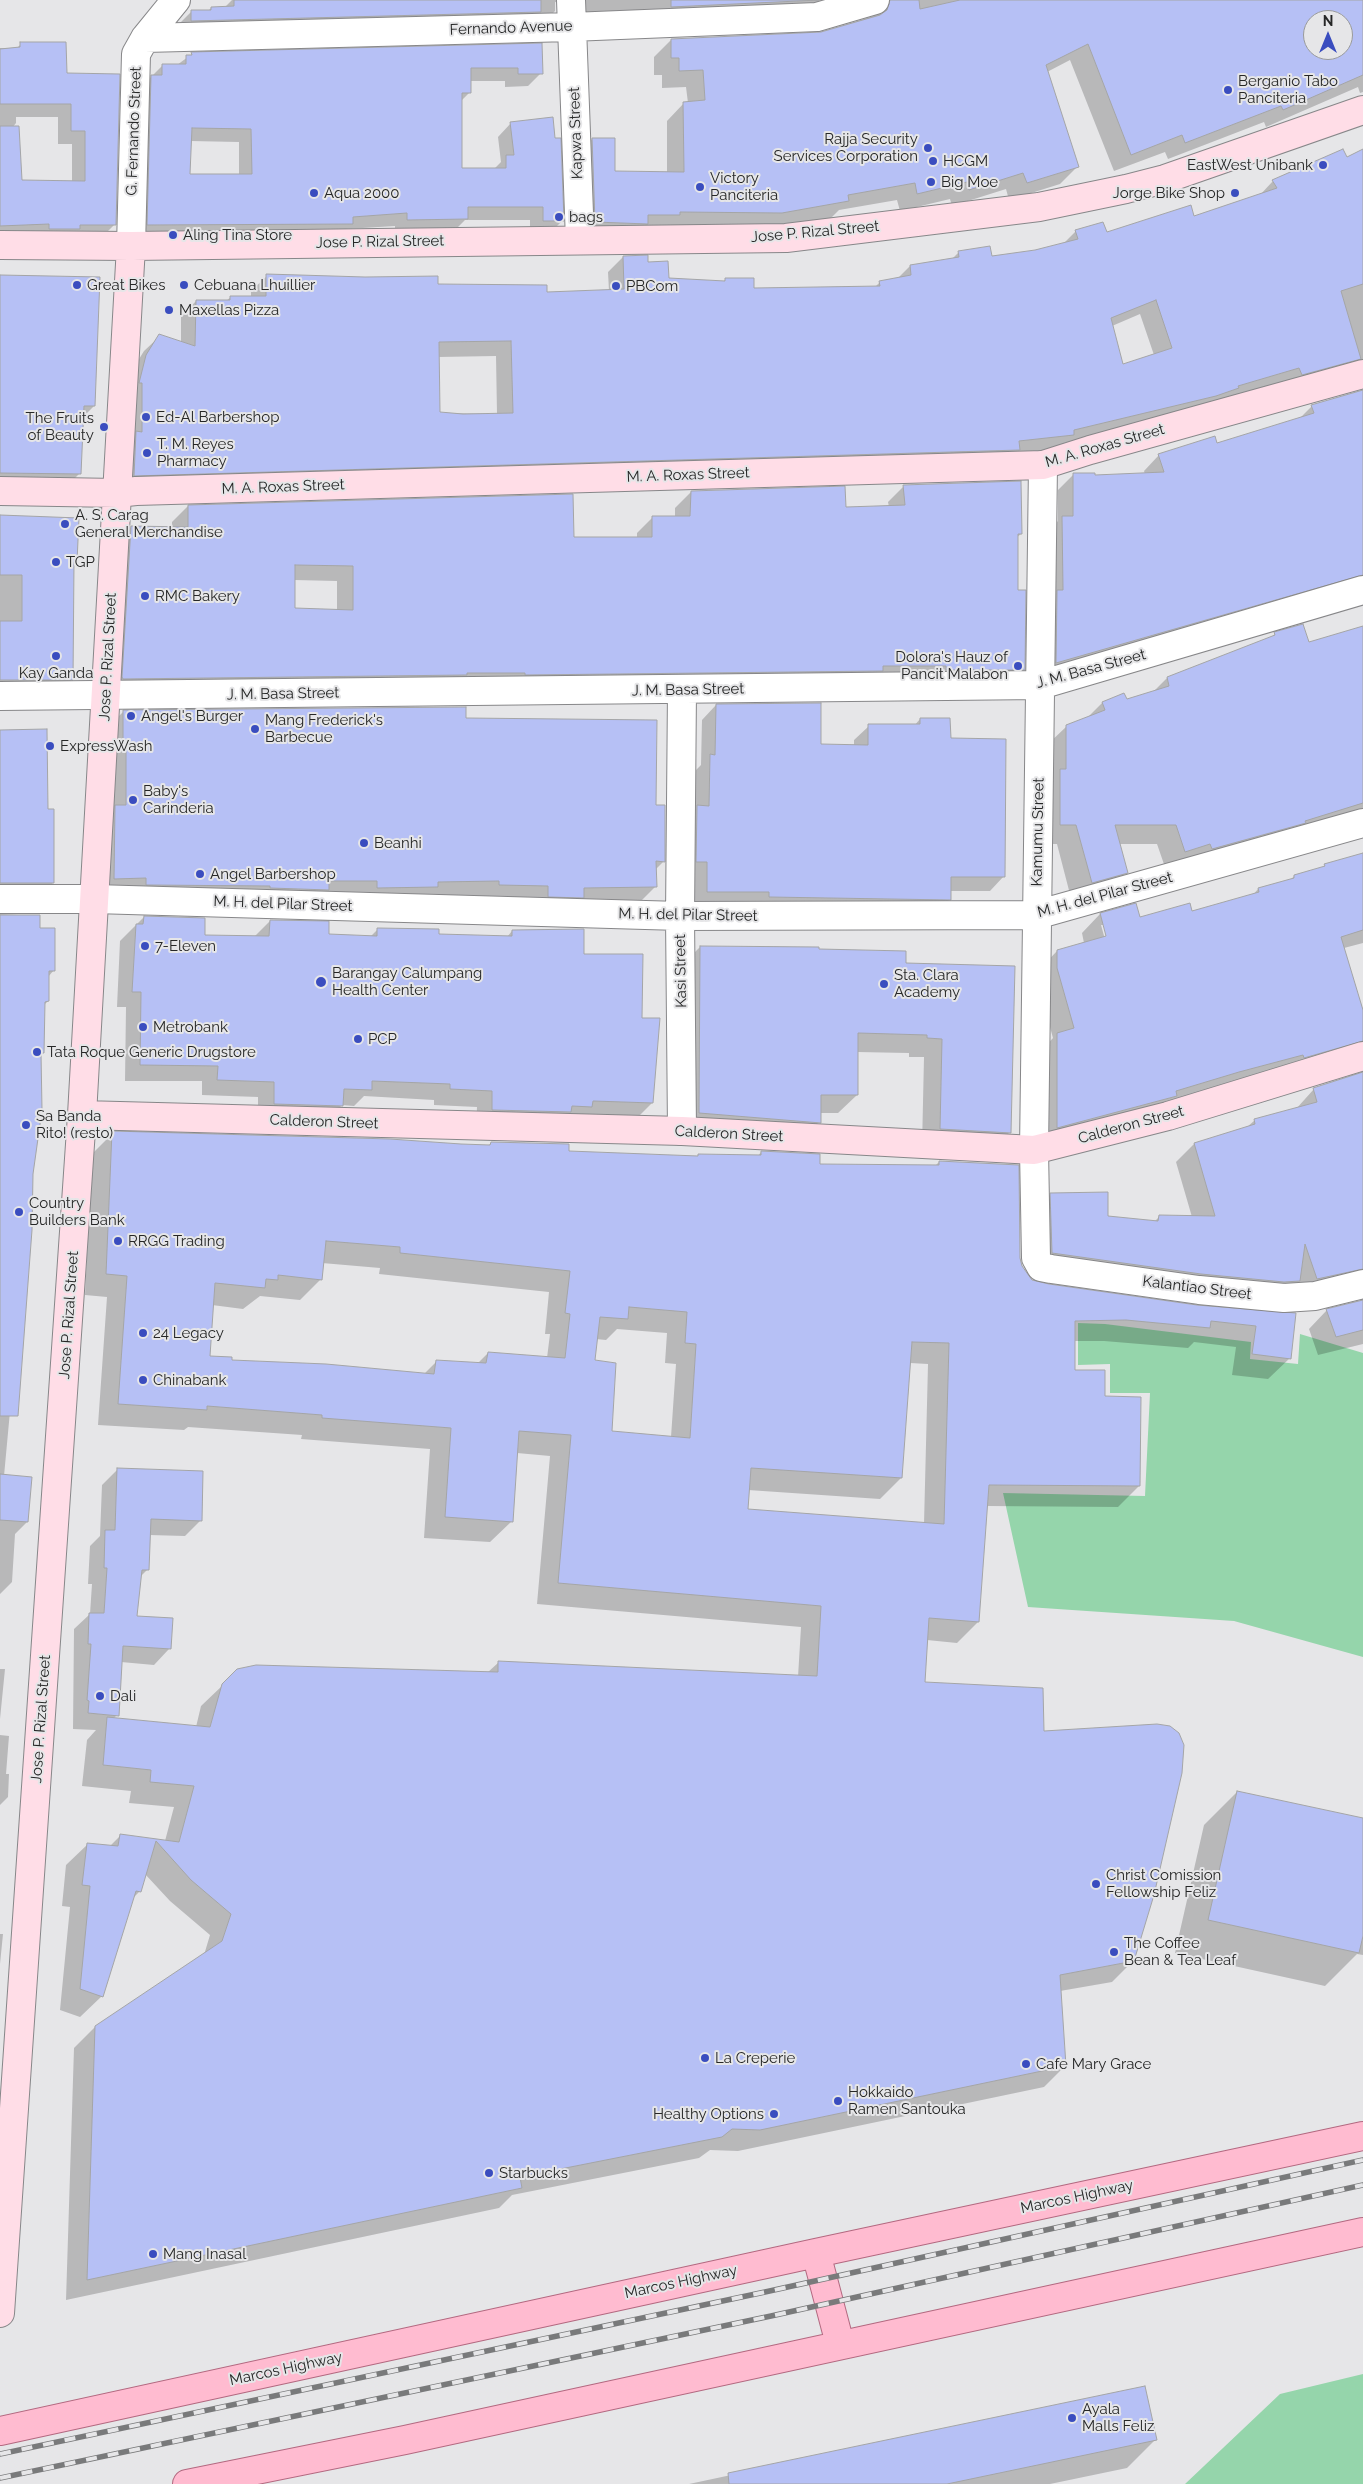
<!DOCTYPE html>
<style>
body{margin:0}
#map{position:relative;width:1363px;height:2484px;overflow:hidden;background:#e6e6e8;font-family:Raleway,sans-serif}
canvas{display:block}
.north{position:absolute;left:1303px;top:10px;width:50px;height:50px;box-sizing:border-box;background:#e6e6e8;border:1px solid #999a9b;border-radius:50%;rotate:0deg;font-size:14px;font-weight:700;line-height:20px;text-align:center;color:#262727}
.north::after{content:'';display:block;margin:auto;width:18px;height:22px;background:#3a4dbf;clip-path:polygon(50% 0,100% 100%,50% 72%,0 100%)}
</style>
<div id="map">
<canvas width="1363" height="2484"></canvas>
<div class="north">N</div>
</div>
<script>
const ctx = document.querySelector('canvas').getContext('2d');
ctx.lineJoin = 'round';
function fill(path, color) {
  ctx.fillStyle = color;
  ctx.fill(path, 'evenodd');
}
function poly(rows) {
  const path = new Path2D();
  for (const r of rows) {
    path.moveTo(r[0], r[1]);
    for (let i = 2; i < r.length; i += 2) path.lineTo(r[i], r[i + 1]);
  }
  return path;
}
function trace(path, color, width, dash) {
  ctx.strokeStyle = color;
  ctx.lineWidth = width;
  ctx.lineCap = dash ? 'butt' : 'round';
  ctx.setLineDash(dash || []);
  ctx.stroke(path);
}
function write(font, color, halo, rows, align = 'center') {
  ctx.font = font + ' Raleway,sans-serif';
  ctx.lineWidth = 4;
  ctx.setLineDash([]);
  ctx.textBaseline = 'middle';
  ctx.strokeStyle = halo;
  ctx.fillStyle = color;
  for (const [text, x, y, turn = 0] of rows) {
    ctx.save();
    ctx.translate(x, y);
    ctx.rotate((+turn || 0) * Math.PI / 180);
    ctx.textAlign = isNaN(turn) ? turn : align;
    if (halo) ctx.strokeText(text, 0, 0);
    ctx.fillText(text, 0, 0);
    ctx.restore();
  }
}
const green = poly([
 [1078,1323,1105,1324,1251,1342,1250,1359,1298,1364,1300,1334,1363,1353,1363,1657,1234,1621,1028,1607,1003,1493,1145,1496,1150,1393,1110,1393,1110,1364,1078,1365],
 [1363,2374,1363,2484,1185,2484,1280,2394]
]);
const shadow = poly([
 [232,0,1363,0,1363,92,1360,93,1358,87,1266,127,1264,122,1168,159,1165,152,1114,171,1070,60,1047,72,1078,166,1060,184,1009,200,1006,189,952,206,950,199,900,211,897,200,839,210,831,218,764,230,578,239,575,157,592,139,614,172,667,173,667,121,684,103,688,103,686,87,662,88,662,75,654,75,654,57,671,40,822,33,873,16,873,14,570,27,560,3,555,2,555,11,537,29,174,29,191,12,207,12,211,8,225,7],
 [1313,20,1343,20,1343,50,1313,50],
 [21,44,66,74,119,75,115,224,101,238,0,239,0,48,17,48],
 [16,117,58,117,58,144,72,144,72,182,21,182,12,128,16,123],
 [541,45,541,73,528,86,505,87,505,81,470,81,470,92,461,101,461,169,494,169,501,162,498,137,511,123,554,139,562,221,549,234,530,234,530,220,465,220,454,231,395,232,395,226,346,229,338,237,134,238,138,90,163,65,177,65,192,54],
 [190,141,239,142,239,176,189,176],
 [1363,150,1363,386,1199,411,1064,443,1058,450,1013,455,119,490,131,372,144,351,160,336,181,342,181,317,196,301,226,301,231,297,251,297,251,291,267,276,546,293,609,291,608,272,623,257,647,263,667,280,723,282,725,280,753,289,875,287,880,282,897,279,910,266,951,260,959,252,990,257,1035,251,1063,244,1076,231,1106,233,1193,217,1259,196,1273,181,1346,158],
 [1140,314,1154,355,1123,365,1112,326],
 [496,356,497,414,439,413,438,357],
 [0,275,94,406,82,418,80,473,64,489,0,489],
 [1363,391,1363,584,1041,678,1047,533,1058,521,1058,490,1073,475,1094,477,1145,474,1144,471,1159,455,1216,445,1299,419,1312,406],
 [904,486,1021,534,1016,538,1016,591,1023,669,1007,685,108,694,115,543,131,527,172,528,172,522,188,506,572,539,637,539,637,533,653,517,675,517,675,508,691,492,845,508,889,507,888,502],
 [294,580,337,581,337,611,294,610],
 [0,516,76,562,73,565,72,679,56,695,0,696],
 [1363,627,1363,815,1166,870,1157,844,1119,844,1126,873,1107,892,1072,902,1057,844,1041,844,1047,745,1067,726,1087,718,1102,703,1126,700,1153,692,1167,678,1270,638,1275,634,1309,644],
 [716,705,819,745,854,746,854,740,869,726,914,726,920,719,949,740,1004,876,990,891,950,891,950,899,935,914,693,906,683,821,696,808,696,770,701,765,702,720],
 [123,712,465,719,654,806,664,861,655,870,655,887,639,903,99,895,107,728],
 [0,730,47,810,53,883,37,899,0,899],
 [1363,854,1363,943,1344,948,1363,1010,1363,1052,1039,1146,1039,1053,1053,1038,1039,987,1039,970,1057,951,1084,943,1082,933,1100,914,1135,905,1139,919,1191,913,1252,896,1258,889,1290,881,1294,876,1321,869,1325,865],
 [1101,925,1104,925,1108,942,1106,943],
 [0,914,39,916,39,929,54,970,48,977,48,1001,44,1005,43,1052,40,1056,32,1174,4,1476,27,1522,15,1534,12,1582,0,1594],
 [144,917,203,936,254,937,270,921,328,935,370,937,377,930,438,936,507,937,512,931,582,955,641,1019,652,1103,636,1119,476,1126,477,1107,434,1105,434,1100,364,1096,354,1106,342,1105,326,1122,258,1120,258,1097,202,1095,202,1081,125,1081,126,1007,117,1007,120,941],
 [700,947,817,951,904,964,1009,1133,991,1151,922,1147,924,1057,909,1057,909,1053,857,1052,857,1095,838,1113,820,1113,819,1122,801,1141,681,1131,681,966],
 [1363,1074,1363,1344,1318,1355,1309,1329,1327,1310,1360,1301,1360,1298,1299,1297,1034,1271,1033,1212,1051,1194,1107,1217,1154,1222,1160,1216,1192,1217,1176,1162,1194,1144,1246,1128,1255,1120,1296,1109,1314,1089],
 [113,1133,488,1146,491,1143,567,1153,696,1157,699,1155,758,1156,761,1152,818,1165,935,1166,939,1162,1019,1258,1021,1266,1031,1281,1049,1286,1197,1307,1295,1314,1290,1358,1268,1379,1232,1375,1236,1347,1194,1342,1188,1348,1104,1341,1074,1341,1074,1372,1104,1397,1139,1486,1118,1507,986,1506,978,1622,957,1643,927,1640,924,1683,1043,1732,1133,1961,1112,1982,1060,1991,1065,2066,1044,2087,738,2151,710,2150,699,2158,512,2195,499,2208,66,2300,74,2048,95,2027,204,1955,210,1935,170,1901,145,1874,140,1891,133,1898,102,1996,80,2017,60,2010,70,1907,62,1906,66,1865,88,1844,110,1846,120,1836,165,1841,174,1807,129,1803,131,1791,82,1786,87,1740,96,1730,73,1729,74,1629,90,1614,92,1584,88,1584,90,1546,100,1536,102,1485,117,1470,201,1520,185,1536,149,1535,148,1569,140,1577,136,1617,169,1649,154,1665,121,1662,117,1715,113,1719,196,1727,201,1706,223,1685,487,1673,499,1662,798,1677,801,1627,537,1604,550,1456,517,1453,512,1521,490,1542,424,1538,430,1449,301,1439,302,1435,188,1427,184,1430,98,1425,107,1297,85,1295,92,1154],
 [322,1263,380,1268,379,1274,549,1292,545,1334,550,1334,547,1358,488,1353,477,1364,437,1361,424,1374,230,1361,209,1357,212,1305,243,1309,260,1296,300,1300,321,1279],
 [617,1329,667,1333,665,1363,676,1364,671,1437,610,1432,594,1361,596,1339,606,1340],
 [910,1363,928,1364,924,1524,747,1510,748,1490,880,1499,901,1478],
 [0,1669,5,1669,0,1719],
 [0,1735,9,1736,6,1774,9,1774,8,1797,0,1805],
 [1237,1792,1363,1820,1363,1955,1357,1954,1325,1986,1175,1953,1204,1825],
 [0,1934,3,1934,0,1964],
 [1144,2387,1155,2440,1127,2468,1050,2484,689,2484]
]);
const building = poly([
 [234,0,541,0,541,12,191,21,191,10,211,10,211,7,234,6,234,0],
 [671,0,819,0,671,7,671,0],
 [890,0,919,0,920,9,960,0,1363,0,1363,75,1283,110,1281,106,1185,143,1182,135,1131,155,1088,44,1046,65,1079,167,1027,183,1023,173,969,190,967,182,917,194,915,183,848,195,849,201,782,213,680,212,680,215,648,215,648,224,595,222,592,138,615,138,615,171,684,172,683,102,705,100,703,70,679,71,679,58,671,58,671,39,821,32,880,15,887,10,890,0],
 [1313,20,1343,20,1343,50,1313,50,1313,20],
 [20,42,66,42,67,73,120,74,116,225,80,225,80,229,49,229,49,224,0,226,0,126,19,126,22,180,85,181,85,131,71,131,71,104,0,104,0,49,20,47,20,42],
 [542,43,543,74,518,74,518,68,471,68,471,93,462,93,462,168,506,168,506,155,514,155,510,122,553,117,555,138,561,138,564,221,543,221,543,207,468,207,468,219,407,220,407,213,353,217,353,224,147,225,151,75,162,75,162,64,186,64,186,55,192,55,191,52,542,43],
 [192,128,251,129,252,174,190,174,192,128],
 [1343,149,1347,157,1363,149,1363,284,1341,291,1361,359,1302,375,1299,368,1238,386,1239,388,1216,396,1074,430,1074,435,1019,441,1020,450,134,476,136,431,142,432,142,383,139,383,146,355,159,334,195,346,196,300,230,300,230,296,266,296,266,274,365,277,438,276,438,284,547,285,547,292,624,289,623,256,648,255,648,262,668,261,669,278,725,281,725,278,754,278,754,288,880,286,879,281,911,275,910,265,959,257,958,251,990,246,992,256,1035,250,1078,239,1075,230,1103,222,1107,232,1191,205,1194,216,1277,188,1272,180,1343,149],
 [1156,300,1172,348,1123,364,1111,318,1156,300],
 [511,341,513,413,463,414,440,412,439,342,511,341],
 [0,275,100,277,95,406,84,406,81,474,0,473,0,275],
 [1363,390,1363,575,1056,663,1057,590,1063,590,1062,516,1073,516,1073,473,1095,473,1095,475,1164,472,1158,454,1215,436,1217,443,1314,413,1311,405,1363,390],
 [1021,481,1022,534,1018,534,1018,590,1026,590,1025,670,946,670,946,666,883,666,883,671,525,675,525,673,467,673,467,675,123,679,122,677,131,526,188,527,188,505,573,494,574,537,652,537,652,516,690,516,691,491,845,486,846,507,905,505,903,485,1021,481],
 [295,565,353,566,353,610,295,608,295,565],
 [0,515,79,518,77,562,74,562,73,680,0,680,0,621,22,621,22,575,0,575,0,515],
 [1303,624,1309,642,1363,626,1363,803,1305,821,1306,823,1212,849,1210,844,1185,852,1176,825,1115,825,1128,873,1092,883,1076,825,1060,825,1060,769,1066,769,1066,725,1105,710,1102,702,1124,693,1127,699,1169,686,1167,677,1275,635,1274,632,1303,624],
 [821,703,821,744,868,745,868,724,920,724,920,718,950,718,951,738,1006,739,1005,877,951,877,951,900,769,897,769,892,707,892,707,862,696,862,697,805,709,806,710,754,715,755,716,704,821,703],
 [466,707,466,718,657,720,656,805,665,805,665,862,656,861,657,887,584,888,584,898,548,897,548,886,499,885,499,881,438,882,438,887,377,888,377,881,329,881,329,890,270,888,270,886,146,885,146,878,114,879,115,805,126,805,126,748,123,748,123,710,466,707],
 [47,729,48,809,54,809,54,883,0,883,0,730,47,729],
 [1363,853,1363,930,1341,937,1363,1010,1363,1041,1304,1058,1303,1055,1239,1072,1176,1091,1177,1096,1057,1128,1057,1033,1074,1028,1057,968,1057,950,1106,936,1100,913,1136,903,1140,917,1190,903,1192,911,1259,892,1258,888,1294,878,1294,875,1325,866,1324,864,1363,853],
 [0,915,40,915,40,928,55,928,55,971,49,971,49,1001,45,1002,44,1053,41,1053,42,1110,33,1174,32,1230,18,1416,0,1416,0,915],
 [144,916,205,918,205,935,269,936,270,920,329,921,329,934,377,936,377,928,439,929,439,934,512,936,512,930,584,929,584,954,643,954,642,1018,660,1018,653,1103,593,1101,592,1107,572,1106,571,1112,492,1110,492,1091,450,1089,450,1084,372,1081,372,1090,344,1089,343,1106,274,1104,274,1082,217,1080,218,1066,140,1065,141,992,132,992,136,924,143,924,144,916],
 [700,946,819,947,819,949,906,951,906,963,1015,966,1011,1133,940,1129,942,1039,927,1038,927,1035,858,1033,858,1095,821,1095,821,1123,699,1113,700,946],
 [1363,1072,1363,1269,1317,1279,1305,1244,1300,1281,1284,1282,1201,1274,1052,1253,1050,1193,1108,1192,1108,1216,1158,1221,1159,1215,1215,1216,1194,1143,1255,1124,1254,1119,1317,1102,1313,1088,1363,1072],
 [112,1131,390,1139,461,1144,490,1145,491,1142,569,1144,569,1151,698,1156,698,1154,761,1155,761,1151,820,1154,820,1164,939,1165,939,1161,1019,1165,1020,1258,1022,1266,1032,1280,1049,1284,1197,1305,1296,1313,1291,1359,1252,1354,1256,1326,1211,1321,1210,1328,1126,1320,1075,1321,1075,1370,1105,1370,1105,1396,1141,1397,1140,1486,989,1485,979,1622,929,1618,925,1682,1043,1688,1044,1731,1157,1724,1170,1726,1179,1733,1184,1745,1182,1773,1154,1895,1134,1961,1060,1975,1066,2066,760,2130,732,2129,722,2137,520,2177,522,2188,87,2280,95,2026,222,1941,231,1914,191,1880,156,1841,141,1892,136,1891,103,1997,80,1989,90,1886,82,1885,87,1843,118,1846,120,1834,179,1842,194,1786,150,1782,151,1770,103,1765,107,1717,210,1727,222,1684,237,1669,256,1665,498,1672,498,1661,817,1676,821,1606,558,1583,571,1435,519,1431,513,1522,445,1517,451,1428,322,1418,322,1415,207,1406,207,1410,118,1404,127,1276,106,1274,112,1131],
 [326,1241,400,1247,400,1253,570,1271,565,1313,570,1314,565,1358,488,1352,486,1363,436,1360,434,1374,326,1364,232,1360,232,1357,210,1356,215,1283,265,1288,266,1279,278,1280,278,1275,322,1280,326,1241],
 [629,1307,687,1312,685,1343,696,1344,690,1438,612,1431,616,1363,595,1360,600,1317,628,1319,629,1307],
 [912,1342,949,1343,944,1524,748,1509,751,1468,902,1478,912,1342],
 [1363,1300,1363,1330,1336,1337,1326,1309,1363,1300],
 [117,1468,203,1471,202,1521,151,1519,149,1570,142,1570,137,1616,173,1618,171,1649,123,1646,119,1716,88,1713,89,1701,87,1700,91,1644,88,1644,89,1613,104,1613,107,1568,104,1568,105,1530,115,1530,117,1468],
 [0,1474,32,1477,28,1522,0,1520,0,1474],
 [1237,1791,1363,1818,1363,1936,1359,1953,1208,1920,1237,1791],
 [1145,2386,1157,2440,947,2484,729,2484,728,2473,1145,2386]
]);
const street = poly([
 [571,0,580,240],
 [145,38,571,27,817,17,875,0],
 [131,246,136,54,145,38,176,0],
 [1043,465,1034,1150,1036,1258,1041,1267,1051,1269,1199,1290,1284,1298,1315,1296,1363,1284],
 [682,690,680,916,682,1131],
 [0,696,1040,685,1363,590],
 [0,899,94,899,680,916,1036,915,1363,823]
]);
const secondary = poly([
 [0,245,131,246,786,238,1039,207,1126,189,1165,179,1363,110],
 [0,491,117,493,136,491,1043,465,1090,450,1363,374],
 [82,1115,682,1131,1034,1150,1168,1116,1363,1056],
 [0,2313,82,1115,131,246]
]);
const primary = poly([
 [816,2253,840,2344],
 [0,2431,816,2253,1363,2136],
 [187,2484,405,2440,1363,2232]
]);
const rail = poly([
 [0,2454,765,2292,1363,2160],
 [0,2478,771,2316,1363,2185]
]);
const markers = [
 [1228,90,5,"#3a4dbf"],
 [928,148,5,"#3a4dbf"],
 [933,161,5,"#3a4dbf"],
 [1323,165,5,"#3a4dbf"],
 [931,182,5,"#3a4dbf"],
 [700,187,5,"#3a4dbf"],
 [314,193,5,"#3a4dbf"],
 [1235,193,5,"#3a4dbf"],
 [559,217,5,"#3a4dbf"],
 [173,235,5,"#3a4dbf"],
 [77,285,5,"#3a4dbf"],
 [184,285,5,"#3a4dbf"],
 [616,286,5,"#3a4dbf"],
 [169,310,5,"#3a4dbf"],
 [146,417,5,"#3a4dbf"],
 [104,427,5,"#3a4dbf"],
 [147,453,5,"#3a4dbf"],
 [65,524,5,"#3a4dbf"],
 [56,562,5,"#3a4dbf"],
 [145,596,5,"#3a4dbf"],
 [56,656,5,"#3a4dbf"],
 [1018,666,5,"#3a4dbf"],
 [131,716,5,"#3a4dbf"],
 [255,729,5,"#3a4dbf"],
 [50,746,5,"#3a4dbf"],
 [133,800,5,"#3a4dbf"],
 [364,843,5,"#3a4dbf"],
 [200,874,5,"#3a4dbf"],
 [145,946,5,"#3a4dbf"],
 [321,982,6,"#3a4dbf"],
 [884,984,5,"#3a4dbf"],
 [143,1027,5,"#3a4dbf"],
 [358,1039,5,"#3a4dbf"],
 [37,1052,5,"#3a4dbf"],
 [26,1125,5,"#3a4dbf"],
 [19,1212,5,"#3a4dbf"],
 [118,1241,5,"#3a4dbf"],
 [143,1333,5,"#3a4dbf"],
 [143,1380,5,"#3a4dbf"],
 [100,1696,5,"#3a4dbf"],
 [1096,1884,5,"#3a4dbf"],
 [1114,1952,5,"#3a4dbf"],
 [705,2058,5,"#3a4dbf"],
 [1026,2064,5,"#3a4dbf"],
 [838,2101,5,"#3a4dbf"],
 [774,2114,5,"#3a4dbf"],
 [489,2173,5,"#3a4dbf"],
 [153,2254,5,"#3a4dbf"],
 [1072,2418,5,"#3a4dbf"]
];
const streetNames = [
 ["Fernando Avenue",511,28,-2],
 ["G. Fernando Street",134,131,-88],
 ["Kapwa Street",576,133,-92],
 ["Jose P. Rizal Street",815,232,-5],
 ["Jose P. Rizal Street",380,242,-1],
 ["M. A. Roxas Street",1105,446,-16],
 ["M. A. Roxas Street",688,475,-2],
 ["M. A. Roxas Street",283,487,-2],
 ["Jose P. Rizal Street",108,657,-87],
 ["J. M. Basa Street",1091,669,-15],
 ["J. M. Basa Street",688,690,-1],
 ["J. M. Basa Street",283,694,-1],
 ["Kamumu Street",1038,832,-89],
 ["M. H. del Pilar Street",1105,895,-15],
 ["M. H. del Pilar Street",283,904,2],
 ["M. H. del Pilar Street",688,915,1],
 ["Kasi Street",681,971,-91],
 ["Calderon Street",324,1122,2],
 ["Calderon Street",1131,1125,-15],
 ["Calderon Street",729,1134,3],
 ["Kalantiao Street",1197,1288,7],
 ["Jose P. Rizal Street",69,1315,-86],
 ["Jose P. Rizal Street",41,1719,-86],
 ["Marcos Highway",1077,2197,-12],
 ["Marcos Highway",681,2282,-12],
 ["Marcos Highway",286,2369,-12]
];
const poiNames = [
 ["Berganio Tabo",1238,81],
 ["Panciteria",1238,98],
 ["Rajja Security",918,139,"right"],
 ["Services Corporation",918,156,"right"],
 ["HCGM",943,161],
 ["EastWest Unibank",1313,165,"right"],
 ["Victory",710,178],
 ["Panciteria",710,195],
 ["Big Moe",941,182],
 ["Aqua 2000",324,193],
 ["Jorge Bike Shop",1225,193,"right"],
 ["bags",569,217],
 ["Aling Tina Store",183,235],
 ["Great Bikes",87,285],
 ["Cebuana Lhuillier",194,285],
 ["PBCom",626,286],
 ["Maxellas Pizza",179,310],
 ["Ed-Al Barbershop",156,417],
 ["The Fruits",94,418,"right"],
 ["of Beauty",94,435,"right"],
 ["T. M. Reyes",157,444],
 ["Pharmacy",157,461],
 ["A. S. Carag",75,515],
 ["General Merchandise",75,532],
 ["TGP",66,562],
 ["RMC Bakery",155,596],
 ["Dolora's Hauz of",1008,657,"right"],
 ["Pancit Malabon",1008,674,"right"],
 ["Kay Ganda",56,673,"center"],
 ["Angel's Burger",141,716],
 ["Mang Frederick's",265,720],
 ["Barbecue",265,737],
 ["ExpressWash",60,746],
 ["Baby's",143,791],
 ["Carinderia",143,808],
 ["Beanhi",374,843],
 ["Angel Barbershop",210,874],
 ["7-Eleven",155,946],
 ["Barangay Calumpang",332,973],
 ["Health Center",332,990],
 ["Sta. Clara",894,975],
 ["Academy",894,992],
 ["Metrobank",153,1027],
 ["PCP",368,1039],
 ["Tata Roque Generic Drugstore",47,1052],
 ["Sa Banda",36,1116],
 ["Rito! (resto)",36,1133],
 ["Country",29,1203],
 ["Builders Bank",29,1220],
 ["RRGG Trading",128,1241],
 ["24 Legacy",153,1333],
 ["Chinabank",153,1380],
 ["Dali",110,1696],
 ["Christ Comission",1106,1875],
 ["Fellowship Feliz",1106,1892],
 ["The Coffee",1124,1943],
 ["Bean & Tea Leaf",1124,1960],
 ["La Creperie",715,2058],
 ["Cafe Mary Grace",1036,2064],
 ["Hokkaido",848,2092],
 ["Ramen Santouka",848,2109],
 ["Healthy Options",764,2114,"right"],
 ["Starbucks",499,2173],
 ["Mang Inasal",163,2254],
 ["Ayala",1082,2409],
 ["Malls Feliz",1082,2426]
];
fill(green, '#95d5ab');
fill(shadow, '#0003');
fill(building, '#b6c0f5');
trace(building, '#a4a5a6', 1);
trace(street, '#878789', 30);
trace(secondary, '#878789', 30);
trace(primary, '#b36980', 30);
trace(street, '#fff', 28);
trace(secondary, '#ffdde7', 28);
trace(primary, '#ffbbd0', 28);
trace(rail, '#797a7b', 5.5);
trace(rail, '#e6e6e8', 4, [11]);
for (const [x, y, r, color] of markers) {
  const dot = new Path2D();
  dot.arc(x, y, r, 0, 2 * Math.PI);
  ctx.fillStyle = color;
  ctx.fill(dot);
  trace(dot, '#e6e6e8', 2);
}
write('15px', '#262727', '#e6e6e8', streetNames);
write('15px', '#262727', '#e6e6e8', poiNames, 'left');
</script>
